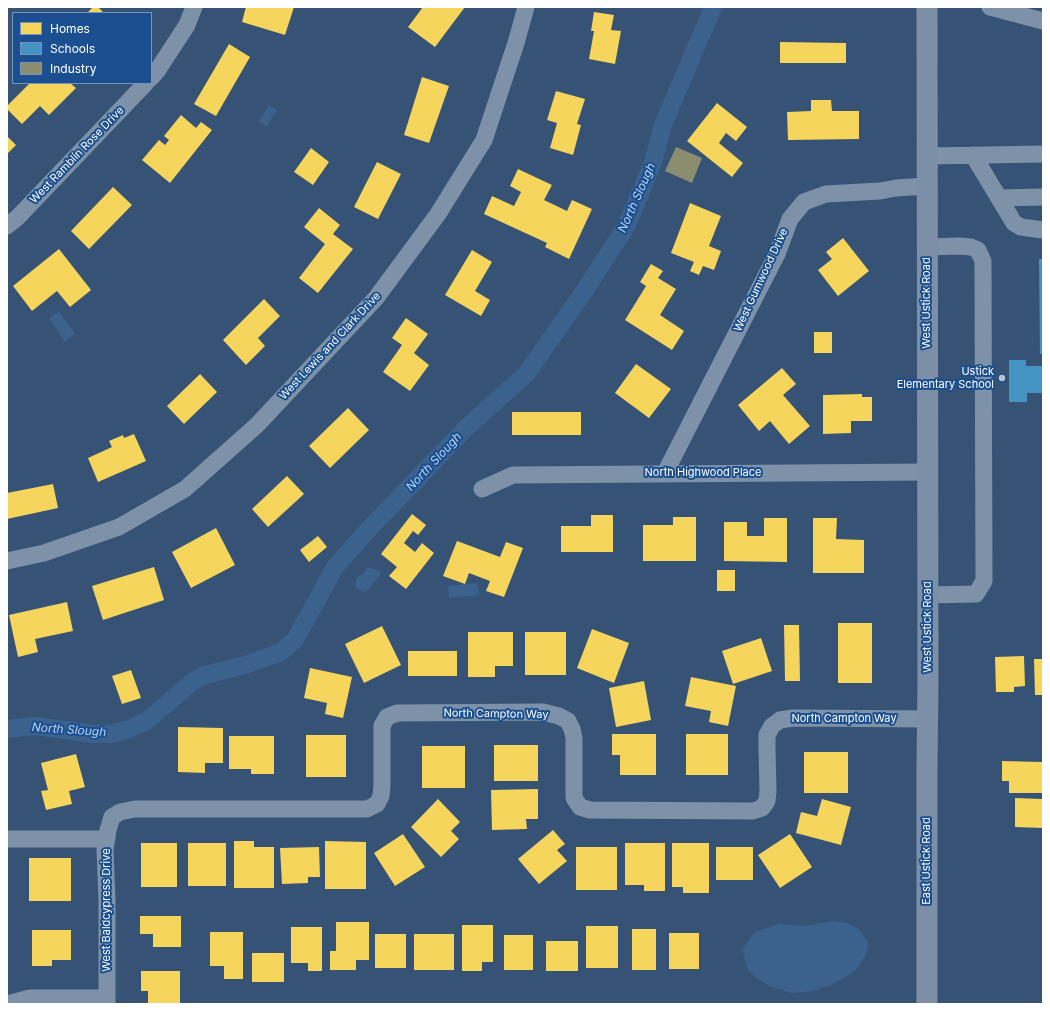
<!DOCTYPE html>
<style>
body{margin:0}
#map{position:relative;width:1050px;height:1011px;overflow:hidden;background:#365274;font-family:Inter,sans-serif}
canvas{display:block}
.frame{position:absolute;inset:0;border:8px solid #fff;pointer-events:none}
.legend{position:absolute;left:12px;top:12px;width:140px;height:72px;box-sizing:border-box;background:#1b4f8f;border:1px solid #7695bc;margin:0;padding:5px 7px;list-style:none;font-size:12px;color:#fff}
.legend li{display:flex;align-items:center;gap:8px;height:20px}
.legend b{width:20px;border:1px solid #7695bc}
</style>
<div id="map">
<canvas width="1050" height="1011"></canvas>
<div class="frame"></div>
<ul class="legend">
<li><b style="height:11px;background:#f6d55c"></b>Homes</li>
<li><b style="height:11px;background:#4393c3"></b>Schools</li>
<li><b style="height:11px;background:#8c8c6e"></b>Industry</li>
</ul>
</div>
<script>
const ctx = document.querySelector('canvas').getContext('2d');
ctx.lineJoin = 'round';
function fill(path, color) {
  ctx.fillStyle = color;
  ctx.fill(path, 'evenodd');
}
function poly(rows) {
  const path = new Path2D();
  for (const r of rows) {
    path.moveTo(r[0], r[1]);
    for (let i = 2; i < r.length; i += 2) path.lineTo(r[i], r[i + 1]);
  }
  return path;
}
function trace(path, color, width, dash) {
  ctx.strokeStyle = color;
  ctx.lineWidth = width;
  ctx.lineCap = dash ? 'butt' : 'round';
  ctx.setLineDash(dash || []);
  ctx.stroke(path);
}
function write(font, color, halo, rows, align = 'center') {
  ctx.font = font + ' Inter,sans-serif';
  ctx.lineWidth = 4;
  ctx.setLineDash([]);
  ctx.textBaseline = 'middle';
  ctx.strokeStyle = halo;
  ctx.fillStyle = color;
  for (const [text, x, y, turn = 0] of rows) {
    ctx.save();
    ctx.translate(x, y);
    ctx.rotate((+turn || 0) * Math.PI / 180);
    ctx.textAlign = isNaN(turn) ? turn : align;
    if (halo) ctx.strokeText(text, 0, 0);
    ctx.fillText(text, 0, 0);
    ctx.restore();
  }
}
const water = poly([
 [269,105,277,110,266,127,259,121],
 [59,311,75,334,65,342,49,318],
 [366,567,380,571,381,574,367,591,364,592,357,588,355,585,356,579,365,572],
 [477,583,479,595,449,598,448,586],
 [832,921,848,923,860,930,868,943,867,953,862,961,858,968,846,977,831,985,813,991,792,993,769,986,755,977,748,970,742,949,755,932,779,924,804,926]
]);
const homes = poly([
 [93,7,98,7,104,13,87,13],
 [246,7,294,7,285,35,242,22],
 [423,7,465,7,435,47,408,27],
 [594,12,614,15,611,30,621,31,615,64,589,59,594,31,591,31],
 [780,42,846,43,846,63,780,63],
 [229,44,250,57,216,116,194,104],
 [422,77,449,86,429,143,404,135],
 [30,83,70,83,76,88,49,115,40,106,22,124,7,109,7,106],
 [556,91,585,99,577,124,581,125,573,155,550,148,557,123,547,120],
 [811,100,831,100,832,111,859,111,859,139,788,140,787,112,811,111],
 [717,103,747,127,736,141,726,133,719,143,743,163,732,177,687,141],
 [181,115,196,128,201,122,212,130,170,183,142,160,159,140,165,145,169,140,164,136],
 [7,136,16,145,7,154],
 [311,148,329,162,313,185,294,172],
 [377,162,401,174,378,219,354,207],
 [518,169,552,185,544,200,567,211,572,200,592,209,569,259,545,247,547,243,484,214,492,196,514,206,521,192,510,186],
 [113,187,132,205,89,249,71,231],
 [690,203,721,216,709,246,721,251,714,270,703,266,699,275,690,271,694,262,671,253],
 [319,208,340,225,333,234,353,249,318,293,299,278,325,244,304,227],
 [843,238,869,271,838,296,818,270,832,259,826,252],
 [59,249,91,290,70,307,57,291,32,311,13,286],
 [472,250,492,262,475,291,490,300,481,316,445,295],
 [651,264,663,271,658,278,676,289,660,315,684,331,672,350,625,320,646,286,640,282],
 [264,299,280,316,258,338,265,346,246,365,223,340],
 [406,318,428,334,414,353,429,365,410,391,383,372,402,345,392,338],
 [814,332,832,332,832,353,814,353],
 [636,364,671,389,649,418,615,393],
 [782,368,796,384,783,395,810,426,789,444,770,421,759,431,738,405],
 [200,374,217,392,184,424,167,406],
 [862,394,862,397,872,397,872,421,851,421,851,433,823,434,823,395],
 [348,408,369,430,330,468,309,446],
 [512,412,581,412,581,435,512,435],
 [134,434,146,461,98,482,88,458,112,447,109,441,123,435,124,438],
 [287,476,304,494,268,527,252,509],
 [53,484,58,508,7,519,7,493],
 [412,514,426,525,418,535,413,531,404,543,415,552,422,543,434,553,406,589,389,576,397,567,381,554],
 [591,515,613,515,613,552,561,552,561,526,591,526],
 [673,517,696,517,696,561,643,561,643,525,673,525],
 [764,518,787,518,787,562,724,561,724,522,747,522,747,536,764,536],
 [813,518,837,518,836,539,864,540,864,573,813,573],
 [216,528,235,565,191,588,172,552],
 [318,536,327,547,309,562,300,550],
 [457,541,500,557,506,542,523,548,504,597,486,591,490,581,469,573,465,584,443,576],
 [154,567,164,600,103,620,92,586],
 [717,570,735,570,735,591,717,591],
 [67,602,73,631,35,639,38,652,18,657,9,615],
 [838,623,872,623,872,683,838,683],
 [784,625,799,625,800,681,785,681],
 [382,626,401,665,364,683,345,644],
 [592,629,629,643,614,683,577,668],
 [468,632,513,632,513,666,495,666,495,677,468,677],
 [525,632,566,632,566,675,525,675],
 [761,638,772,671,733,684,722,651],
 [408,651,457,651,457,676,408,676],
 [1024,656,1025,686,1014,687,1014,692,996,692,995,657],
 [1034,659,1043,659,1043,695,1035,695],
 [310,668,352,677,343,718,325,714,327,703,304,698],
 [131,670,141,698,122,704,112,676],
 [691,677,736,686,728,726,709,722,711,711,685,706],
 [644,681,651,720,616,727,609,688],
 [178,727,223,728,223,763,205,763,205,773,178,772],
 [612,734,656,734,656,775,620,775,620,755,612,755],
 [686,734,728,734,728,775,686,775],
 [306,735,346,735,346,777,306,777],
 [229,736,274,736,274,774,251,774,251,769,229,769],
 [494,745,538,745,538,781,494,781],
 [422,746,465,746,465,788,422,788],
 [804,752,848,752,848,793,804,793],
 [76,754,85,787,69,791,72,804,46,810,41,791,48,790,41,763],
 [1002,761,1043,762,1043,793,1009,793,1009,781,1002,781],
 [538,789,538,819,526,819,527,829,492,830,491,790],
 [1015,798,1043,799,1043,828,1015,827],
 [438,799,460,822,451,831,459,839,441,857,411,827],
 [822,799,851,807,841,845,796,833,801,812,817,816],
 [553,830,565,844,557,850,567,861,539,884,518,859],
 [403,834,425,867,395,886,374,853],
 [790,834,812,867,780,888,758,855],
 [234,841,254,841,254,847,274,847,274,888,234,888],
 [325,841,366,842,366,889,325,889],
 [141,843,177,843,177,887,141,887],
 [188,843,226,843,226,886,188,886],
 [625,843,665,843,665,891,644,891,644,885,625,885],
 [672,843,709,843,709,893,683,893,683,887,672,887],
 [319,847,320,877,308,877,308,883,282,884,280,848],
 [576,847,617,847,617,890,576,890],
 [716,847,753,847,753,880,716,880],
 [29,858,71,858,71,901,29,901],
 [140,916,181,916,181,947,153,947,153,934,140,934],
 [336,922,369,922,369,960,356,960,356,970,330,970,330,951,336,951],
 [462,925,493,925,493,962,482,962,482,971,462,971],
 [586,926,618,926,618,968,586,968],
 [291,927,322,927,322,971,308,971,308,963,291,963],
 [632,929,656,929,656,970,632,970],
 [32,930,71,930,71,960,52,960,52,966,32,966],
 [210,932,243,932,243,979,224,979,224,966,210,966],
 [669,933,699,933,699,969,669,969],
 [375,934,406,934,406,968,375,968],
 [414,934,454,934,454,970,414,970],
 [504,935,533,935,533,970,504,970],
 [546,941,578,941,578,971,546,971],
 [252,953,284,953,284,982,252,982],
 [141,971,180,971,180,1004,148,1004,148,991,141,991]
]);
const schools = poly([
 [1039,259,1043,259,1043,354,1040,354],
 [1009,360,1026,360,1026,366,1043,366,1043,393,1027,393,1027,402,1009,402]
]);
const industry = poly([
 [676,147,702,158,692,183,665,171]
]);
const canal = poly([
 [7,729,35,726,94,734,111,734,129,729,148,720,192,682,205,675,245,665,281,652,295,640,335,567,368,530,466,428,527,373,585,290,627,225,653,162,663,125,713,7]
]);
const minor = poly([
 [990,7,1043,21],
 [151,78,157,71,187,25,194,7],
 [973,155,1014,223,1021,227,1043,230],
 [928,156,1043,154],
 [999,198,1043,197],
 [7,226,18,217,146,83],
 [927,247,959,246,971,247,978,250,983,261,984,581,976,594,928,595],
 [665,473,777,254,790,219,804,202,826,194,880,191,896,188,927,186],
 [482,489,513,475,928,472],
 [7,561,44,553,119,527,185,489,257,425,376,298,438,214,484,140,516,43,526,7],
 [8,839,107,839],
 [7,1004,30,998,107,998],
 [107,1004,107,901,105,850,108,830,112,817,120,812,135,809,367,809,377,804,381,796,382,785,382,726,387,717,397,713,543,712,559,716,568,721,572,729,574,738,574,798,580,807,590,810,753,811,762,808,767,801,768,791,767,748,767,735,772,726,780,720,793,718,927,719]
]);
const major = poly([
 [927,7,928,681,927,767,927,1004]
]);
const markers = [
 [1002,378,4,"#b9c2ce"]
];
const streetNames = [
 ["West Ramblin Rose Drive",77,155,-46],
 ["West Gumwood Drive",761,280,-65],
 ["West Ustick Road",927,303,-90],
 ["West Lewis and Clark Drive",330,346,-47],
 ["North Highwood Place",703,473],
 ["West Ustick Road",928,627,-90],
 ["North Campton Way",496,714,1],
 ["North Campton Way",844,719],
 ["East Ustick Road",927,861,-90],
 ["West Baldcypress Drive",107,910,-90]
];
const poiNames = [
 ["Ustick",994,372],
 ["Elementary School",994,385]
];
const waterNames = [
 ["North Slough",637,198,-66],
 ["North Slough",434,462,-47],
 ["North Slough",69,730,4]
];
fill(water, '#3b618d');
fill(homes, '#f6d55c');
fill(schools, '#4393c3');
fill(industry, '#8c8c6e');
trace(canal, '#3b618d', 18);
trace(minor, '#7d92a8', 17);
trace(major, '#7d8ea7', 21);
for (const [x, y, r, color] of markers) {
  const dot = new Path2D();
  dot.arc(x, y, r, 0, 2 * Math.PI);
  ctx.fillStyle = color;
  ctx.fill(dot);
  trace(dot, '#1b4f8f', 1.5);
}
write('11px', '#fff', '#1b4f8f', streetNames);
write('11px', '#fff', '#1b4f8f', poiNames, 'right');
write('italic 12px', '#b5d3f5', '#1b4f8f', waterNames);
</script>
